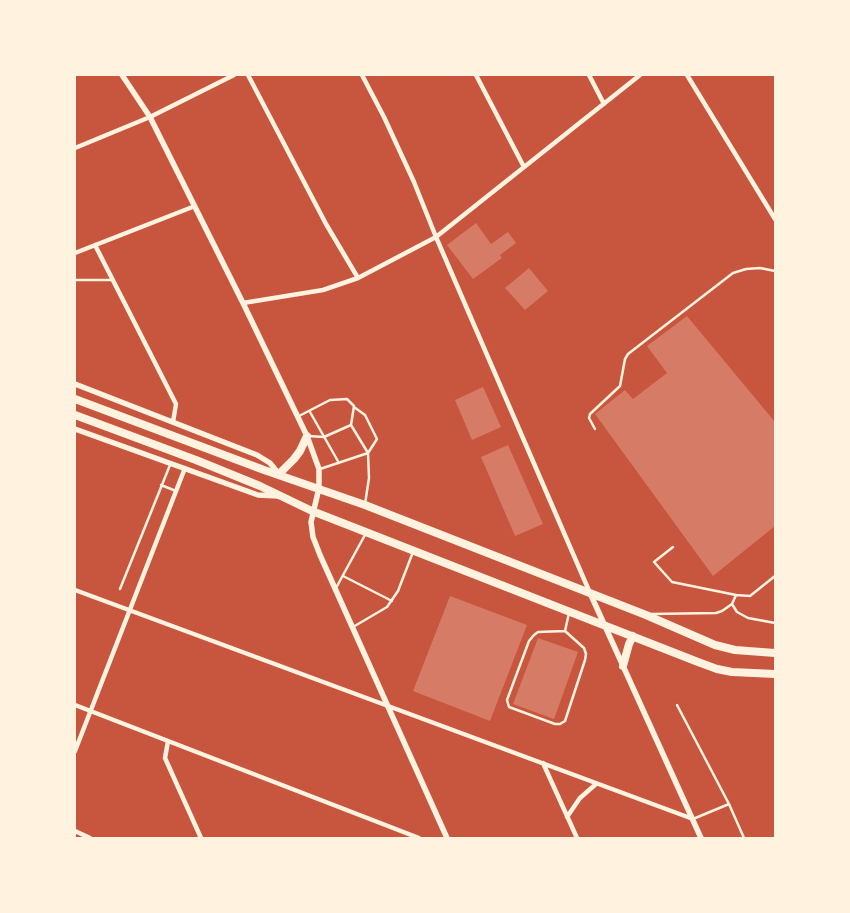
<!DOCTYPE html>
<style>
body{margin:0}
#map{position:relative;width:850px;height:913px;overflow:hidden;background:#c8553d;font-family:Manrope,sans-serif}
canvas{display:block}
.frame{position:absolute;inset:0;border:76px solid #fff3e0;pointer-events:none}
</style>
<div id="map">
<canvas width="850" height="913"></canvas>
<div class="frame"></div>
</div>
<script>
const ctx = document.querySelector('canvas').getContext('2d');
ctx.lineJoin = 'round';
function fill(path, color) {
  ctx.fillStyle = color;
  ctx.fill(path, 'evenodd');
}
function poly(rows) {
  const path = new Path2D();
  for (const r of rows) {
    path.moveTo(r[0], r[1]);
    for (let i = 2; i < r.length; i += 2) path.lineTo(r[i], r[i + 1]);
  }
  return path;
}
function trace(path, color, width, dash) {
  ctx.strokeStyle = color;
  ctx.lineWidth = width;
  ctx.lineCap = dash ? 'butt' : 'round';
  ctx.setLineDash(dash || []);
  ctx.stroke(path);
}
const building = poly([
 [476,223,491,244,508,232,516,243,500,255,502,258,473,279,447,245],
 [529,268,548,291,525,310,505,288],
 [687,316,775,422,775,526,713,576,595,414,625,390,633,399,667,373,647,346],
 [483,387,501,427,472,440,455,400],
 [508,445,543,524,515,536,481,457],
 [450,596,527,625,490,721,413,691],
 [538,638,578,652,554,719,513,704]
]);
const service = poly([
 [75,280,112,280],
 [310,412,339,463],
 [299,416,330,400,347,399,354,406,351,425,368,453,369,478,365,504],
 [595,429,589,418,590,414,620,386,625,359,628,354,733,273,746,269,760,268,775,271],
 [308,436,324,437,351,425],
 [320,469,368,453,377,439,365,415,354,407],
 [161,485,176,491],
 [343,576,392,601],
 [336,588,366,533],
 [120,589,170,465],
 [736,595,750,596,775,576],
 [732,604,737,612,748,618,775,623],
 [651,614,716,613,722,611,732,604,736,595,672,582,654,562,673,547],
 [353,627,387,607,398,591,413,552],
 [565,631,584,648,586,654,585,660,565,721,560,724,555,724,509,707,507,700,529,641,534,635,538,632,565,631],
 [565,631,569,613],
 [677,705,729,804,693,819],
 [729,804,744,838]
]);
const minor = poly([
 [248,75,326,224,358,278],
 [362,75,384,117,414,182,436,237,590,593],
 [476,75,524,167],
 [589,75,604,104],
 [687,75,775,219],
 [75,148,150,117,234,75],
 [95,245,176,404,173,422],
 [75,253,195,206],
 [243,303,323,290,358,278,436,237,640,75],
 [75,590,693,819],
 [75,705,419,838],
 [168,741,165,758,201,838],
 [75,751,185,468],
 [543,763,577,838],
 [567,817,580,798,596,784],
 [75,831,90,838]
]);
const tertiary = poly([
 [122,75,150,117,243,303,307,436,319,469,319,488,311,522,313,537,320,555,447,838],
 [75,384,257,455,270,463,279,474],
 [75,429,258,495,279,496],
 [590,593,701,838]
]);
const trunk = poly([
 [75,399,264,470,365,505,646,615,715,645,735,650,775,653],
 [75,415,196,460,260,486,312,511,698,662,717,669,732,672,775,674],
 [279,474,294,459,300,451,307,436],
 [623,666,629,644,633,636]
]);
fill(building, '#d67c66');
trace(service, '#fff3e0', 2.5);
trace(minor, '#fff3e0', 4.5);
trace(tertiary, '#fff3e0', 5.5);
trace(trunk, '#fff3e0', 8);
</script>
